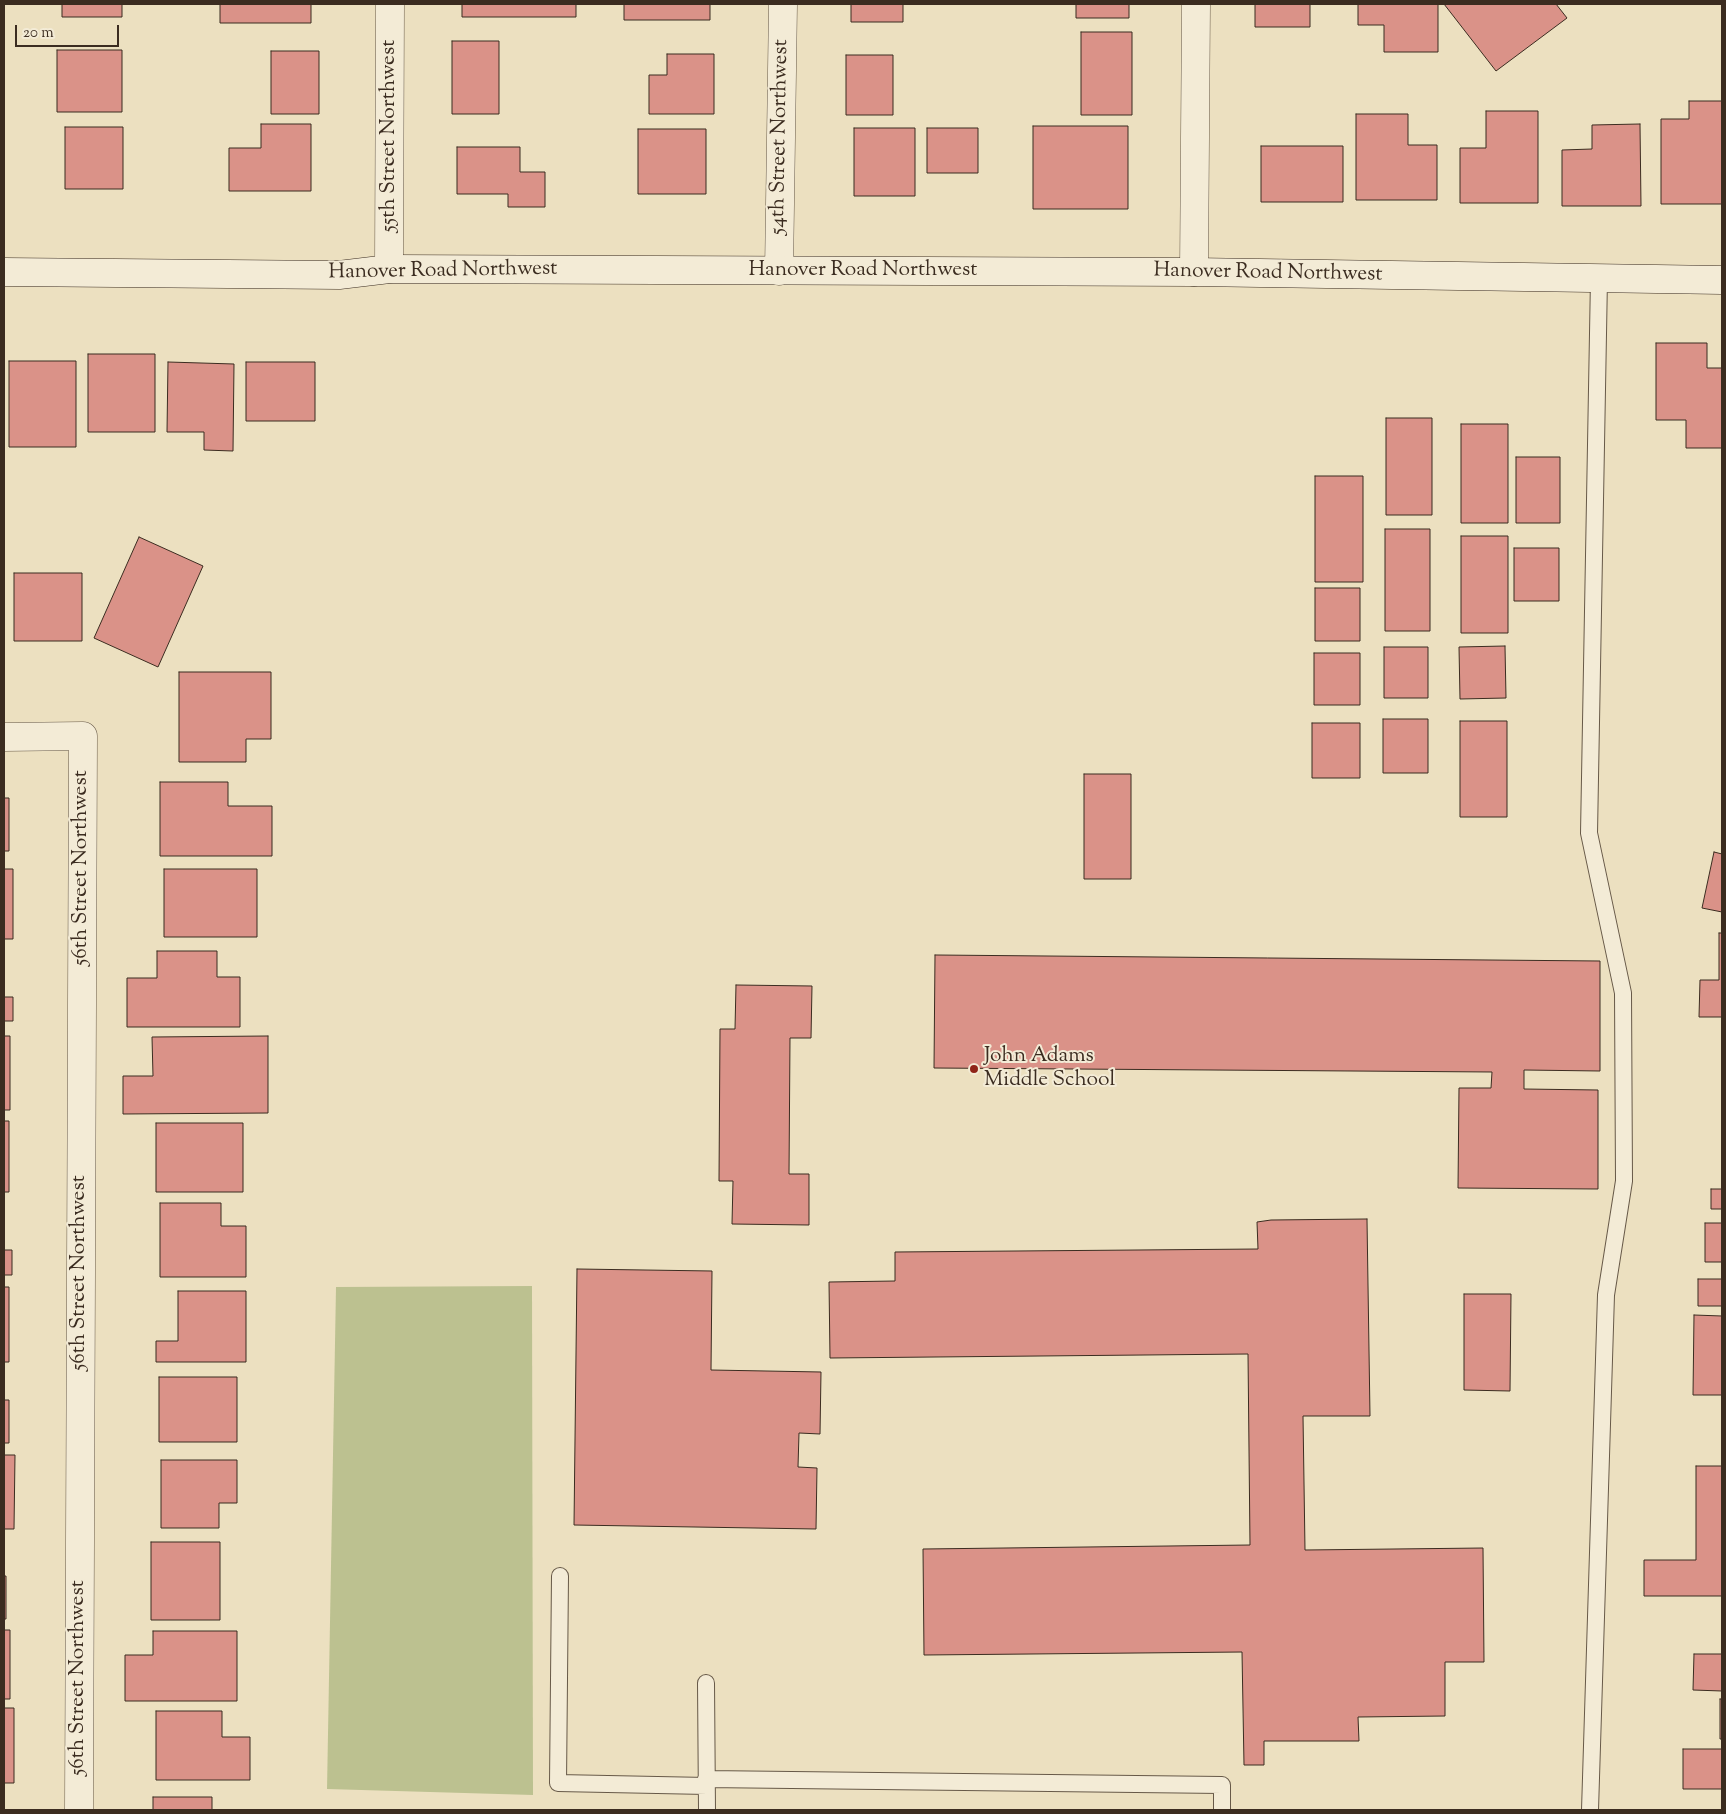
<!DOCTYPE html>
<style>
body{margin:0}
#map{position:relative;width:1726px;height:1814px;overflow:hidden;background:#ece0c0;font-family:"Sorts Mill Goudy",serif}
canvas{display:block}
.frame{position:absolute;inset:0;border:5px solid #3b2c20;pointer-events:none}
.scale{position:absolute;left:15px;top:25px;width:104px;height:22px;box-sizing:border-box;border:2px solid #3b2c20;border-top:0;padding-left:6px;font-size:15px;line-height:18px;white-space:nowrap;color:#3b2c20;-webkit-text-stroke:4px #f3ebd6;paint-order:stroke}
</style>
<div id="map">
<canvas width="1726" height="1814"></canvas>
<div class="frame"></div>
<div class="scale">20 m</div>
</div>
<script>
const ctx = document.querySelector('canvas').getContext('2d');
ctx.lineJoin = 'round';
function fill(path, color) {
  ctx.fillStyle = color;
  ctx.fill(path, 'evenodd');
}
function poly(rows) {
  const path = new Path2D();
  for (const r of rows) {
    path.moveTo(r[0], r[1]);
    for (let i = 2; i < r.length; i += 2) path.lineTo(r[i], r[i + 1]);
  }
  return path;
}
function trace(path, color, width, dash) {
  ctx.strokeStyle = color;
  ctx.lineWidth = width;
  ctx.lineCap = dash ? 'butt' : 'round';
  ctx.setLineDash(dash || []);
  ctx.stroke(path);
}
function write(font, color, halo, rows, align = 'center') {
  ctx.font = font + ' "Sorts Mill Goudy",serif';
  ctx.lineWidth = 4;
  ctx.setLineDash([]);
  ctx.textBaseline = 'middle';
  ctx.strokeStyle = halo;
  ctx.fillStyle = color;
  for (const [text, x, y, turn = 0] of rows) {
    ctx.save();
    ctx.translate(x, y);
    ctx.rotate((+turn || 0) * Math.PI / 180);
    ctx.textAlign = isNaN(turn) ? turn : align;
    if (halo) ctx.strokeText(text, 0, 0);
    ctx.fillText(text, 0, 0);
    ctx.restore();
  }
}
const green = poly([
 [532,1286,533,1795,327,1789,336,1287]
]);
const building = poly([
 [62,4,122,4,122,17,62,17,62,4],
 [220,4,311,4,311,23,220,23,220,4],
 [462,4,576,4,576,17,462,17,462,4],
 [624,4,710,4,710,20,624,20,624,4],
 [851,4,903,4,903,22,851,22,851,4],
 [1076,4,1129,4,1129,18,1076,18,1076,4],
 [1255,4,1310,4,1310,27,1255,27,1255,4],
 [1358,4,1438,4,1438,52,1384,52,1384,25,1358,25,1358,4],
 [1444,4,1556,4,1567,18,1496,71,1444,4],
 [1081,32,1132,32,1132,115,1081,115,1081,32],
 [452,41,499,41,499,114,452,114,452,41],
 [57,50,122,50,122,112,57,112,57,50],
 [271,51,319,51,319,114,271,114,271,51],
 [667,54,714,54,714,114,649,114,649,75,667,75,667,54],
 [846,55,893,55,893,115,846,115,846,55],
 [1689,101,1722,101,1722,204,1661,204,1661,119,1689,119,1689,101],
 [1486,111,1538,111,1538,203,1460,203,1460,148,1486,148,1486,111],
 [1356,114,1408,114,1408,145,1437,145,1437,200,1356,200,1356,114],
 [261,124,311,124,311,191,229,191,229,148,261,148,261,124],
 [1640,124,1641,206,1562,206,1562,150,1592,149,1592,125,1640,124],
 [1033,126,1128,126,1128,209,1033,209,1033,126],
 [65,127,123,127,123,189,65,189,65,127],
 [854,128,915,128,915,196,854,196,854,128],
 [927,128,978,128,978,173,927,173,927,128],
 [638,129,706,129,706,194,638,194,638,129],
 [1261,146,1343,146,1343,202,1261,202,1261,146],
 [457,147,520,147,520,172,545,172,545,207,508,207,508,194,457,194,457,147],
 [1656,343,1707,343,1707,368,1722,368,1722,448,1686,448,1686,420,1656,420,1656,343],
 [88,354,155,354,155,432,88,432,88,354],
 [9,361,76,361,76,447,9,447,9,361],
 [168,362,234,364,233,451,204,450,204,432,167,432,168,362],
 [246,362,315,362,315,421,246,421,246,362],
 [1386,418,1432,418,1432,515,1386,515,1386,418],
 [1461,424,1508,424,1508,523,1461,523,1461,424],
 [1516,457,1560,457,1560,523,1516,523,1516,457],
 [1315,476,1363,476,1363,582,1315,582,1315,476],
 [1385,529,1430,529,1430,631,1385,631,1385,529],
 [1461,536,1508,536,1508,633,1461,633,1461,536],
 [139,537,203,566,158,667,94,638,139,537],
 [1514,548,1559,548,1559,601,1514,601,1514,548],
 [14,573,82,573,82,641,14,641,14,573],
 [1315,588,1360,588,1360,641,1315,641,1315,588],
 [1505,646,1506,698,1460,699,1459,647,1505,646],
 [1384,647,1428,647,1428,698,1384,698,1384,647],
 [1314,653,1360,653,1360,705,1314,705,1314,653],
 [179,672,271,672,271,739,246,739,246,762,179,762,179,672],
 [1383,719,1428,719,1428,773,1383,773,1383,719],
 [1460,721,1507,721,1507,817,1460,817,1460,721],
 [1312,723,1360,723,1360,778,1312,778,1312,723],
 [1084,774,1131,774,1131,879,1084,879,1084,774],
 [160,782,228,782,228,806,272,806,272,856,160,856,160,782],
 [4,798,9,798,9,851,4,851,4,798],
 [1714,852,1722,854,1722,912,1702,908,1714,852],
 [4,869,13,869,13,939,4,939,4,869],
 [164,869,257,869,257,937,164,937,164,869],
 [1719,933,1722,933,1722,1017,1699,1017,1700,980,1719,980,1719,933],
 [157,951,217,951,217,977,240,977,240,1027,127,1027,127,978,157,978,157,951],
 [935,955,1600,961,1600,1071,1524,1070,1524,1089,1598,1090,1598,1189,1458,1188,1459,1088,1491,1088,1492,1072,934,1068,935,955],
 [736,985,812,986,811,1038,790,1038,789,1174,809,1174,809,1225,732,1224,733,1181,719,1181,720,1029,735,1029,736,985],
 [4,997,13,997,13,1021,4,1021,4,997],
 [4,1036,10,1036,10,1110,4,1110,4,1036],
 [268,1036,268,1113,123,1114,123,1076,153,1076,152,1037,268,1036],
 [4,1121,9,1121,9,1192,4,1192,4,1121],
 [156,1123,243,1123,243,1192,156,1192,156,1123],
 [1711,1189,1722,1189,1722,1209,1711,1209,1711,1189],
 [160,1203,221,1203,221,1226,246,1226,246,1277,160,1277,160,1203],
 [1367,1219,1370,1416,1303,1416,1305,1550,1483,1548,1484,1662,1445,1662,1445,1716,1358,1717,1359,1741,1264,1741,1264,1765,1244,1765,1242,1652,924,1655,923,1549,1250,1545,1248,1354,830,1358,829,1282,895,1281,895,1252,1258,1249,1257,1222,1271,1220,1367,1219],
 [1705,1223,1722,1223,1722,1262,1705,1262,1705,1223],
 [4,1250,12,1250,12,1275,4,1275,4,1250],
 [577,1269,712,1271,711,1370,821,1372,820,1434,799,1433,798,1467,817,1468,816,1529,574,1525,577,1269],
 [1698,1279,1722,1279,1722,1306,1698,1306,1698,1279],
 [4,1287,9,1287,9,1362,4,1362,4,1287],
 [178,1291,246,1291,246,1362,156,1362,156,1341,178,1341,178,1291],
 [1464,1294,1511,1294,1510,1391,1464,1390,1464,1294],
 [1694,1315,1722,1316,1722,1395,1693,1395,1694,1315],
 [159,1377,237,1377,237,1442,159,1442,159,1377],
 [4,1400,9,1400,9,1443,4,1443,4,1400],
 [4,1455,15,1455,14,1529,4,1529,4,1455],
 [161,1460,237,1460,237,1503,219,1503,219,1528,161,1528,161,1460],
 [1696,1466,1722,1466,1722,1596,1644,1596,1644,1560,1696,1560,1696,1466],
 [151,1542,220,1542,220,1620,151,1620,151,1542],
 [4,1576,6,1576,6,1619,4,1619,4,1576],
 [4,1630,10,1630,10,1699,4,1699,4,1630],
 [153,1631,237,1631,237,1701,125,1701,125,1655,153,1655,153,1631],
 [1694,1654,1722,1654,1722,1691,1693,1690,1694,1654],
 [1720,1699,1722,1699,1722,1739,1720,1739,1720,1699],
 [4,1708,14,1708,14,1783,4,1783,4,1708],
 [156,1711,222,1711,222,1737,250,1737,250,1780,156,1780,156,1711],
 [1683,1749,1722,1749,1722,1789,1683,1789,1683,1749],
 [153,1797,212,1797,212,1810,153,1810,153,1797]
]);
const lane = poly([
 [560,1576,558,1783,707,1786],
 [706,1683,707,1810],
 [706,1779,1222,1785,1222,1810],
 [1590,1810,1606,1295,1624,1181,1623,993,1589,833,1599,278]
]);
const street = poly([
 [389,269,390,4],
 [779,271,783,4],
 [1194,272,1196,4],
 [4,737,83,736,79,1810]
]);
const secondary = poly([
 [4,272,339,275,389,269,1194,272,1722,280]
]);
const markers = [
 [974,1069,5,"#8f2418"]
];
const streetNames = [
 ["55th Street Northwest",390,136,-90],
 ["54th Street Northwest",781,137,-89],
 ["Hanover Road Northwest",863,271],
 ["Hanover Road Northwest",443,272,-1],
 ["Hanover Road Northwest",1268,274,1],
 ["56th Street Northwest",82,868,-90],
 ["56th Street Northwest",80,1273,-90],
 ["56th Street Northwest",79,1678,-90]
];
const poiNames = [
 ["John Adams",984,1057],
 ["Middle School",984,1081]
];
fill(green, '#bcc190');
fill(building, '#da9288');
trace(building, '#3b2c20', 1);
trace(lane, '#675948', 18);
trace(street, '#675948', 29);
trace(secondary, '#3b2c20', 29);
trace(lane, '#f3ebd6', 16);
trace(street, '#f3ebd6', 28);
trace(secondary, '#f3ebd6', 28);
for (const [x, y, r, color] of markers) {
  const dot = new Path2D();
  dot.arc(x, y, r, 0, 2 * Math.PI);
  ctx.fillStyle = color;
  ctx.fill(dot);
  trace(dot, '#f3ebd6', 2);
}
write('21px', '#3b2c20', '#f3ebd6', streetNames);
write('21px', '#3b2c20', '#f3ebd6', poiNames, 'left');
</script>
